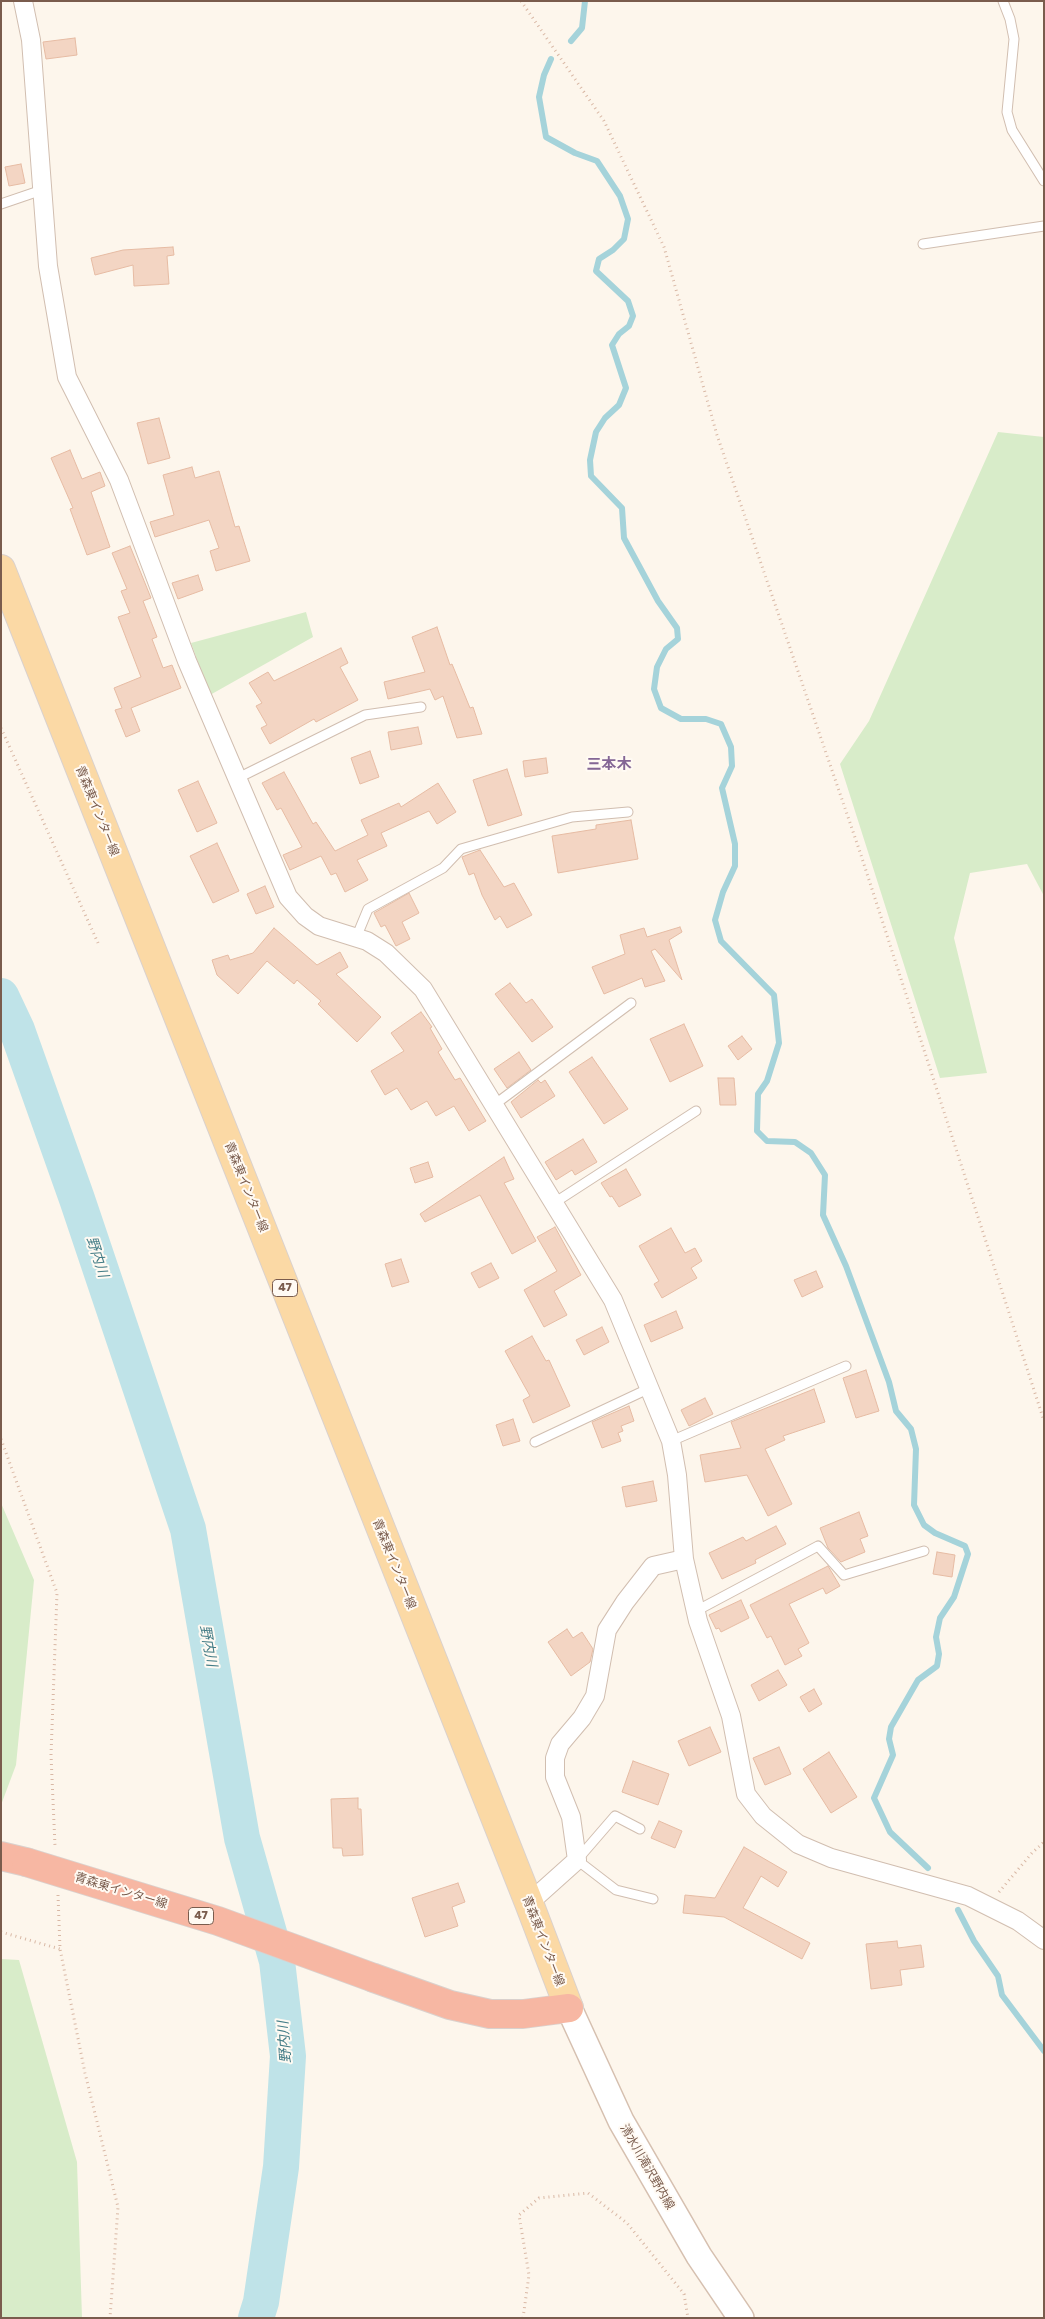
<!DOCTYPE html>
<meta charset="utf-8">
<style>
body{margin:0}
#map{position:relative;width:1045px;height:2319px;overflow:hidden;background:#fdf6ec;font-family:Rubik,sans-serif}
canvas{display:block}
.frame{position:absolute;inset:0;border:2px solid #7a5c4d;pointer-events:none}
</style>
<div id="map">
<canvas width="1045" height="2319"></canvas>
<div class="frame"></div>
</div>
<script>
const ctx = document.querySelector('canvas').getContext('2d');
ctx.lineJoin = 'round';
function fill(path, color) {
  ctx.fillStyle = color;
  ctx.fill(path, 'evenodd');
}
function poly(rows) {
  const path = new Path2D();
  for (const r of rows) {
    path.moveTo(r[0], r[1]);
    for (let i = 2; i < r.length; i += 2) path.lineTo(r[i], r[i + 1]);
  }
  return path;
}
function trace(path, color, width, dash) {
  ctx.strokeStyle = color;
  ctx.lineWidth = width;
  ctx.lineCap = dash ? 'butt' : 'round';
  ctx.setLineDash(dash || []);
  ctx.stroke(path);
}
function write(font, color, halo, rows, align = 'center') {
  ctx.font = font + ' Rubik,"Noto Sans JP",sans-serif';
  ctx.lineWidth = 4;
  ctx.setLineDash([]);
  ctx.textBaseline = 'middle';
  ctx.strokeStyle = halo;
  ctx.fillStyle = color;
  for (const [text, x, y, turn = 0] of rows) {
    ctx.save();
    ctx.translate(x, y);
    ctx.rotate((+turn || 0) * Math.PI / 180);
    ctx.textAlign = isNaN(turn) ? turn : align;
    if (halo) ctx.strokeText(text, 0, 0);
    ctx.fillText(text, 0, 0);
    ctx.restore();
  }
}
const green = poly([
 [998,432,1044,437,1044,896,1027,864,970,873,954,938,987,1073,940,1078,840,764,869,721],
 [306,612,313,637,210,695,191,643],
 [1,1503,34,1580,16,1765,1,1805],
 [1,1959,19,1960,77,2162,82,2318,1,2318]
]);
const stream = poly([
 [571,41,582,28,585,1],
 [551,59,544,75,539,97,546,137,575,153,597,161,620,196,628,219,624,239,613,250,599,259,596,271,628,301,633,316,629,326,619,334,612,345,626,388,619,405,605,418,596,432,590,460,591,476,622,508,624,538,658,601,677,628,678,639,666,649,657,667,654,689,661,708,681,719,706,719,721,724,731,747,732,766,722,788,735,844,735,866,723,892,715,920,721,941,774,995,779,1043,767,1081,758,1094,757,1131,767,1141,795,1142,811,1153,825,1175,823,1215,846,1266,889,1382,896,1411,911,1429,916,1449,914,1505,924,1525,935,1533,965,1546,968,1554,954,1597,940,1618,936,1637,939,1654,937,1666,918,1680,891,1727,889,1739,893,1755,874,1798,890,1832,928,1868],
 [958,1910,974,1941,998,1976,1002,1995,1044,2051]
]);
const river = poly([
 [1,996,17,1030,77,1199,188,1529,242,1838,277,1961,288,2056,281,2167,261,2302,256,2318]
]);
const building = poly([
 [75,38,77,55,46,59,43,42,75,38],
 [21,164,25,183,9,186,5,167,21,164],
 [173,247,174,255,167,256,169,284,134,286,133,265,95,275,91,258,123,250,173,247],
 [159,418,170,458,148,464,137,423,159,418],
 [70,450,82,479,100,472,105,486,91,492,110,547,87,555,70,509,73,508,51,458,70,450],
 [192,467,195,478,219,471,235,527,239,526,250,561,216,571,210,551,219,548,209,520,155,537,150,522,174,515,163,475,192,467],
 [130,546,151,598,143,601,157,637,152,639,163,668,172,665,181,688,131,708,140,731,126,737,115,710,122,708,114,688,141,677,118,617,130,613,121,591,127,589,112,553,130,546],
 [198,575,203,590,178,599,172,583,198,575],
 [437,627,450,665,452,664,470,708,473,707,482,734,457,738,443,696,435,700,430,689,388,699,384,682,425,672,412,637,437,627],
 [341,648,348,663,340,667,358,700,316,722,314,719,270,744,261,728,267,725,256,706,262,703,249,683,268,672,274,681,341,648],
 [418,727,422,744,391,750,388,732,418,727],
 [370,751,379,777,360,784,351,758,370,751],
 [546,758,548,773,525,777,523,761,546,758],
 [507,769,522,815,488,826,473,780,507,769],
 [284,772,313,824,316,822,335,851,368,835,361,820,399,803,401,807,438,783,456,812,437,824,429,811,381,833,387,846,357,860,368,880,345,892,336,873,331,875,321,856,290,870,283,855,302,847,281,808,277,810,262,783,284,772],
 [198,781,217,823,197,832,178,790,198,781],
 [631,820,638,859,558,873,552,836,596,829,596,825,631,820],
 [217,843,239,891,213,903,190,856,217,843],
 [480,850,504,887,514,883,532,915,507,928,500,916,495,920,482,895,474,873,469,875,462,857,480,850],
 [265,886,274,907,256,914,247,894,265,886],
 [409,893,419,913,402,922,410,939,396,946,385,925,381,927,374,913,409,893],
 [680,927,682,932,669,940,682,980,655,949,651,951,665,981,645,987,642,978,604,994,592,967,625,954,620,935,644,928,647,937,680,927],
 [274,928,317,965,340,952,348,967,336,974,381,1017,357,1042,318,1004,321,1001,297,980,294,984,267,961,238,994,217,975,212,960,228,955,230,960,253,953,274,928],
 [510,983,526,1003,532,999,553,1027,532,1042,495,994,510,983],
 [421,1012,432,1027,430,1028,442,1049,438,1052,455,1080,460,1078,486,1121,469,1131,454,1106,436,1116,427,1101,411,1110,397,1088,385,1095,371,1071,404,1051,391,1033,421,1012],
 [684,1024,703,1066,670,1082,650,1039,684,1024],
 [742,1036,752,1049,738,1060,728,1046,742,1036],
 [519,1052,531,1070,507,1088,494,1069,519,1052],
 [592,1057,628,1109,604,1124,569,1072,592,1057],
 [718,1078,734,1078,736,1105,720,1105,718,1078],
 [538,1080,541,1083,545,1080,555,1096,521,1118,511,1102,538,1080],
 [583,1139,597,1162,575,1175,572,1170,556,1180,545,1162,583,1139],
 [504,1157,514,1179,504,1183,536,1241,512,1254,480,1195,425,1222,420,1214,504,1157],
 [428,1162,433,1177,415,1183,410,1168,428,1162],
 [626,1169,641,1195,619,1207,612,1196,610,1197,601,1183,626,1169],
 [555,1227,581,1275,554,1291,567,1315,544,1327,524,1290,557,1271,537,1237,555,1227],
 [671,1228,685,1253,695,1248,702,1261,691,1268,697,1278,662,1298,654,1284,659,1281,639,1246,671,1228],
 [401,1259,409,1282,392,1287,385,1264,401,1259],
 [491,1263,499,1278,479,1288,471,1273,491,1263],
 [816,1271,823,1287,802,1297,794,1280,816,1271],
 [676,1311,683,1328,651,1342,644,1325,676,1311],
 [602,1327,609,1342,584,1355,576,1340,602,1327],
 [532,1336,546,1361,549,1360,570,1406,533,1423,523,1400,530,1396,505,1351,532,1336],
 [866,1370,879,1411,856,1418,843,1378,866,1370],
 [814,1389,825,1422,783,1436,785,1440,765,1449,792,1504,768,1516,747,1475,705,1482,700,1455,741,1448,731,1422,814,1389],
 [705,1398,713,1414,689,1426,681,1410,705,1398],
 [629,1406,634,1421,621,1426,623,1431,618,1433,621,1441,602,1448,592,1422,629,1406],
 [513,1419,520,1441,503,1446,496,1425,513,1419],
 [653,1481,657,1501,626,1507,622,1487,653,1481],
 [859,1512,868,1536,860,1539,865,1552,841,1562,828,1548,820,1528,859,1512],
 [776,1526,786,1544,755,1560,756,1563,722,1579,709,1553,743,1537,746,1541,776,1526],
 [937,1552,955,1555,952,1577,933,1574,937,1552],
 [828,1566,840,1586,826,1594,823,1588,789,1604,809,1643,798,1649,802,1656,785,1665,771,1636,767,1638,750,1605,828,1566],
 [741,1600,749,1618,721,1632,719,1628,716,1629,709,1615,741,1600],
 [567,1629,573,1638,582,1632,593,1649,590,1662,571,1676,548,1642,567,1629],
 [778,1670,787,1685,759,1701,751,1685,778,1670],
 [814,1689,822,1704,809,1712,800,1697,814,1689],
 [710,1727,721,1752,689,1766,678,1741,710,1727],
 [779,1747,791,1774,765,1785,753,1758,779,1747],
 [829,1752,857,1797,831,1813,803,1769,829,1752],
 [633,1761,669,1774,658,1805,622,1792,633,1761],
 [358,1798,358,1809,361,1809,363,1855,343,1856,342,1848,333,1848,331,1799,358,1798],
 [659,1821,682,1831,675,1848,651,1838,659,1821],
 [744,1847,787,1872,778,1887,761,1876,743,1908,810,1943,802,1959,724,1917,683,1913,685,1895,715,1898,744,1847],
 [458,1883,465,1902,452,1907,458,1926,425,1937,412,1898,458,1883],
 [897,1941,898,1948,921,1945,924,1967,900,1970,902,1985,871,1989,866,1944,897,1941]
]);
const path = poly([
 [521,1,604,121,664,247,717,435,860,852,1044,1421],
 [1,728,98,943],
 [1,1439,57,1593,51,1755,55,1846],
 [999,1892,1032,1853,1044,1842],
 [58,1895,60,1949,85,2073,118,2207,110,2318],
 [1,1932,60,1949],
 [523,2318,529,2275,519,2215,539,2198,588,2193,627,2223,684,2294,688,2318]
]);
const lane = poly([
 [1003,1,1010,19,1014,39,1007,112,1012,130,1044,181],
 [1,204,42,190],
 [923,244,1044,226],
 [238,778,365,715,421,707],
 [356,938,368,909,443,868,461,849,572,817,628,812],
 [494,1105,631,1003],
 [554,1203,696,1111],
 [671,1441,846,1366],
 [535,1442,650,1388],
 [696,1611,818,1546,844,1575,924,1551],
 [640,1829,615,1816,577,1860,616,1890,653,1899]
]);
const street = poly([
 [23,1,31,40,48,266,67,377,119,480,187,661,288,897,305,916,319,926,367,941,386,953,423,989,613,1300,671,1441,677,1475,684,1559,698,1621,731,1716,746,1794,763,1816,798,1844,831,1858,968,1896,1018,1921,1044,1940],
 [529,1903,577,1860,571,1817,555,1777,555,1758,560,1744,582,1718,595,1696,607,1630,625,1602,653,1566,684,1559]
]);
const secondary = poly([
 [569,2008,621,2121,699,2256,741,2318]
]);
const primary = poly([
 [1,569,529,1903,569,2008]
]);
const highway = poly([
 [1,1856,26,1862],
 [374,1978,450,2005,490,2014,523,2014,569,2008]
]);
const highwayBridge = poly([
 [26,1862,218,1921,374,1978]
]);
const shields = [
 [285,1288,25],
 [201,1916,25]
];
const shieldNames = [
 ["47",285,1288],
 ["47",201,1916]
];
const streetNames = [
 ["青森東インター線",97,811,68],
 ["青森東インター線",246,1187,68],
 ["青森東インター線",394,1564,68],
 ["青森東インター線",121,1891,17],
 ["青森東インター線",543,1941,69],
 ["清水川滝沢野内線",647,2167,60]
];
const waterNames = [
 ["野内川",97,1257,72],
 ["野内川",208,1646,80],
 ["野内川",285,2042,-94]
];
const quarterNames = [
 ["三本木",609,765]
];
fill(green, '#d8ecc9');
trace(stream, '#a5d3da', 6);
trace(river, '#bfe3e8', 36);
fill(building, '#f3d5c3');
trace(building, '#e6bba3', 1);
trace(lane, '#d1beb0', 11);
trace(street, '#d1beb0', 20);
trace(secondary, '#d6c0b0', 28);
trace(primary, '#dad1cd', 30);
trace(highway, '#dad1cd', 30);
trace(path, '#d9b8a5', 3, [1, 4]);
trace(lane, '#fff', 9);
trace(street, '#fff', 18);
trace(secondary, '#fff', 25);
trace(primary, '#fbd9a5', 28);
trace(highway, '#f7b7a3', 28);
trace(highwayBridge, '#dad1cd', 30, []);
trace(highwayBridge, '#f7b7a3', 28);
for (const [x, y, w] of shields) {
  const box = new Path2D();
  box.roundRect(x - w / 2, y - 8.5, w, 17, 4);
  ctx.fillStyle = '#fffaf3';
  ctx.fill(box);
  trace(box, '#7a5c4d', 1);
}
write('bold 11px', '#7a5c4d', null, shieldNames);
write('12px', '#7a5c4d', '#fffaf3', streetNames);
write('italic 14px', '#437c86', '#fffaf3', waterNames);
write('bold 15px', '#846695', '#fffaf3', quarterNames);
</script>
